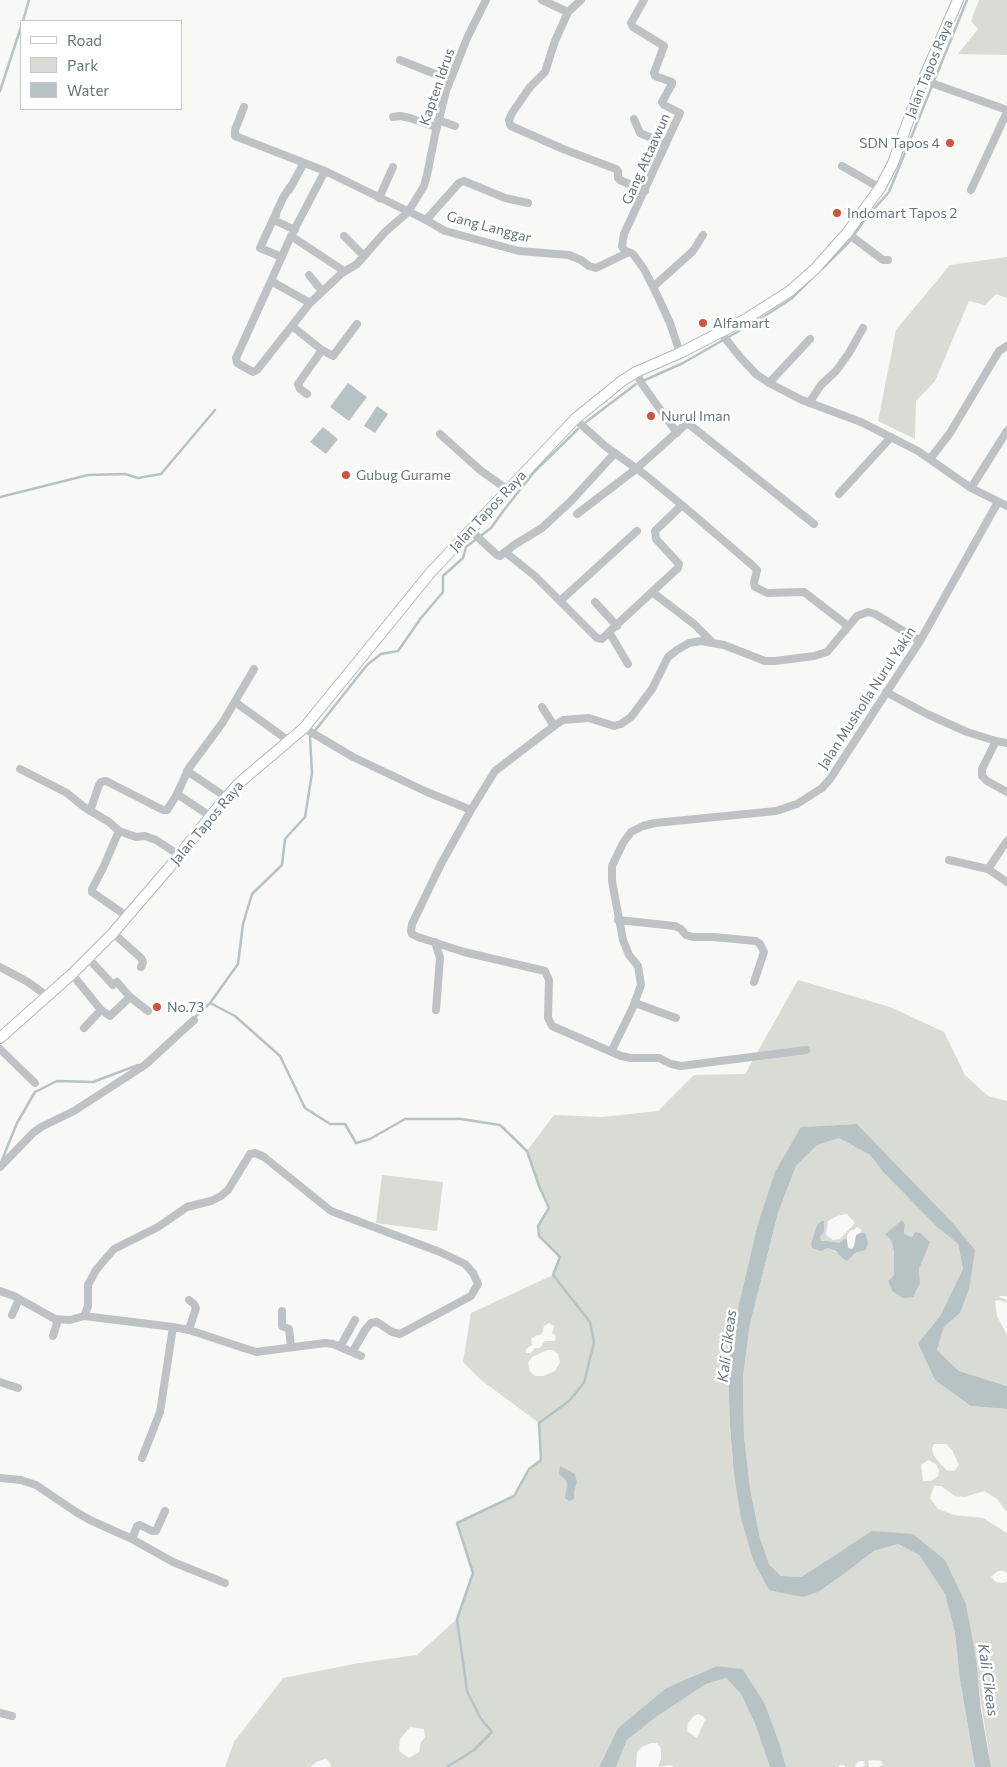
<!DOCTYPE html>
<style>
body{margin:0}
#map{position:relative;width:1007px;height:1767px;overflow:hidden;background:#f8f8f6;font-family:Commissioner,sans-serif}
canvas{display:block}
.legend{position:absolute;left:20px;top:20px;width:162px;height:90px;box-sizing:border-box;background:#fff;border:1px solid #c2c8cb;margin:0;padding:6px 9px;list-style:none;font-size:15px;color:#66757c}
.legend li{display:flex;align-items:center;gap:10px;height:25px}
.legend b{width:25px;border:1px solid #c2c8cb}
</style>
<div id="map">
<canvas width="1007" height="1767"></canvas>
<ul class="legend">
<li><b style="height:6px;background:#fff"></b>Road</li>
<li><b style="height:14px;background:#d8dcd5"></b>Park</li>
<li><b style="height:14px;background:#b7c2c5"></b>Water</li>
</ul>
</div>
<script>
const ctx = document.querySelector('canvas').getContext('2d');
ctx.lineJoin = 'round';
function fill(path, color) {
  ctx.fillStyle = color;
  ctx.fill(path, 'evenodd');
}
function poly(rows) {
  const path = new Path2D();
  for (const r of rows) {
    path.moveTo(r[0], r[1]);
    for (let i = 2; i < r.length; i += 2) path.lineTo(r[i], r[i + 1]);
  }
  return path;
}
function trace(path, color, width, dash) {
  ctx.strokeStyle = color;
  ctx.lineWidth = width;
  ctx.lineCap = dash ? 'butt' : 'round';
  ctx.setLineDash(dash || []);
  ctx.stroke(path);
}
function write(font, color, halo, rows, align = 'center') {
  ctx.font = font + ' Commissioner,sans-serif';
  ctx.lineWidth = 5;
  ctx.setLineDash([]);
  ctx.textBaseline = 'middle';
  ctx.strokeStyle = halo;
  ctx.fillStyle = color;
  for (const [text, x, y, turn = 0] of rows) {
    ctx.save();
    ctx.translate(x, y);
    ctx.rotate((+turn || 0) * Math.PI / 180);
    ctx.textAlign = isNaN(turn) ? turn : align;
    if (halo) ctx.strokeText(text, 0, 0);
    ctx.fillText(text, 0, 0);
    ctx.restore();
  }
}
const green = poly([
 [979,0,1007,0,1007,55,958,54,978,29,971,21],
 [1007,257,1007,298,996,294,985,305,969,301,935,381,916,401,915,439,878,421,896,330,950,265],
 [798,980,890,1007,944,1032,965,1075,988,1096,1007,1101,1007,1296,1000,1296,998,1297,1005,1299,1007,1303,999,1300,995,1301,997,1316,1007,1335,1007,1386,959,1371,937,1350,944,1327,960,1313,974,1250,952,1222,857,1124,802,1127,757,1227,733,1329,728,1369,730,1427,734,1474,769,1590,848,1571,874,1551,898,1544,919,1555,945,1594,955,1633,960,1680,975,1767,879,1767,883,1765,881,1761,872,1760,868,1761,869,1767,863,1767,865,1765,864,1761,859,1761,855,1765,856,1767,845,1767,844,1765,839,1765,839,1767,786,1767,780,1745,765,1704,743,1669,717,1666,666,1688,618,1728,599,1767,330,1767,331,1764,326,1759,318,1761,310,1767,225,1767,234,1742,283,1678,359,1663,417,1655,457,1619,473,1573,457,1523,514,1496,529,1469,541,1460,539,1423,481,1380,463,1362,471,1313,553,1275,560,1257,539,1236,538,1226,548,1208,539,1186,527,1151,554,1115,602,1117,658,1111,694,1075,745,1074],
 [549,1323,554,1326,552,1333,556,1336,555,1341,545,1341,540,1348,535,1348,531,1353,526,1353,526,1349,532,1345,531,1339,535,1336,542,1334,544,1326],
 [547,1350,553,1350,558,1354,560,1362,555,1371,543,1376,535,1376,530,1371,528,1363,532,1357],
 [410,1727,424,1729,425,1737,421,1742,419,1752,409,1758,399,1751,400,1739],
 [839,1138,870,1155,884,1173,937,1227,958,1244,963,1269,940,1316,918,1343,971,1406,1007,1409,1007,1512,997,1499,984,1491,965,1497,955,1496,941,1486,934,1486,930,1498,938,1509,954,1515,983,1518,1007,1533,1007,1573,1004,1571,998,1571,991,1577,996,1582,1004,1583,1007,1581,1007,1767,991,1767,966,1604,913,1534,847,1547,801,1577,781,1576,769,1564,760,1538,750,1488,744,1435,743,1377,750,1324,778,1213,796,1166,816,1145],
 [847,1214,855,1223,840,1239,833,1240,826,1235,828,1221,837,1216],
 [902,1220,905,1224,904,1234,912,1237,923,1256,919,1269,920,1283,902,1298,892,1291,888,1281,894,1275,894,1252,891,1240,886,1234],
 [823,1224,824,1232,820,1237,821,1242,828,1241,840,1244,845,1238,847,1240,847,1235,851,1230,854,1230,857,1227,862,1230,860,1233,865,1233,865,1250,855,1253,839,1253,827,1248,811,1244],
 [934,1444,946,1444,952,1450,959,1465,954,1471,946,1470,934,1456,932,1449],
 [928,1460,936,1464,939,1470,938,1476,931,1481,923,1481,921,1465],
 [382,1175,443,1182,437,1231,376,1223],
 [726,1678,741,1694,755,1724,770,1767,675,1767,670,1765,658,1767,661,1759,661,1749,657,1743,651,1743,642,1747,637,1752,636,1767,616,1767,627,1740,656,1717,706,1684],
 [698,1714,703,1716,705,1720,697,1738,687,1731,688,1723,694,1716]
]);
const water = poly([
 [348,383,367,397,349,421,330,407],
 [377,406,388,414,375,433,364,426],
 [323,427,338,439,326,454,310,442],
 [857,1124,952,1222,975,1250,969,1289,960,1313,944,1327,937,1350,959,1371,1007,1386,1007,1409,971,1406,935,1380,918,1343,940,1316,963,1269,958,1244,937,1227,884,1173,870,1155,839,1138,817,1145,796,1166,778,1213,750,1324,743,1377,744,1435,750,1488,760,1538,769,1564,781,1576,801,1577,872,1531,913,1534,945,1560,966,1604,976,1659,981,1710,991,1767,975,1767,960,1680,955,1633,945,1594,919,1555,898,1544,874,1551,848,1571,818,1592,802,1597,769,1590,753,1560,741,1518,734,1474,730,1427,728,1369,733,1329,757,1227,775,1172,801,1127],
 [902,1220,905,1224,904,1234,912,1237,915,1232,920,1233,930,1242,919,1269,920,1283,913,1297,902,1298,892,1291,888,1281,894,1275,894,1252,891,1240,885,1234],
 [822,1221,824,1221,824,1232,820,1237,821,1241,828,1241,840,1243,845,1238,847,1240,848,1248,852,1249,854,1246,856,1235,860,1233,865,1233,868,1243,866,1250,855,1253,847,1261,841,1257,836,1251,827,1248,821,1251,812,1248,811,1244,817,1225],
 [560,1466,575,1474,577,1482,574,1492,574,1499,569,1501,565,1498,567,1485,566,1480,559,1474],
 [717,1666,743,1669,765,1704,780,1745,786,1767,770,1767,755,1724,741,1694,726,1678,706,1684,656,1717,627,1740,616,1767,599,1767,618,1728,666,1688]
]);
const stream = poly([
 [23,21,29,0],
 [0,91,21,27],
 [823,268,849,242,866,218,889,192,967,0],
 [645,380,683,363,760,319,791,299,812,278],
 [586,422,636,384],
 [0,497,88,475,125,474,138,478,161,474,215,410],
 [210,1003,235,1016,280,1056,305,1108,330,1124,345,1124,356,1143,370,1139,405,1119,461,1119,500,1125,527,1151,539,1186,549,1208,538,1226,539,1236,560,1257,553,1275,590,1322,594,1342,584,1383,569,1401,539,1423,541,1460,529,1469,514,1496,457,1523,473,1573,457,1619,467,1691,481,1719,492,1732,474,1750,447,1767],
 [194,1018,210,1003,238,964,243,924,252,894,282,865,285,839,305,817,312,773,310,737,367,665,381,654,398,651,421,618,443,592,443,576,463,558,466,547,491,528,504,510,535,471,578,429],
 [2,1160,17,1123,35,1092,57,1081,93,1082,138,1065]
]);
const minor = poly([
 [542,0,568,12],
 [581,0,568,12,555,41,545,72,530,87,512,113,509,120,510,124,511,126,563,149,616,169,618,171,618,178,620,180,645,191],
 [400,60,450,80],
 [923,80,1007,110],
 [244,107,235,130,235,136,325,171,426,220,445,231,519,251,569,255,581,260,589,266,596,268,629,252,633,254,644,269,659,299,670,323,680,353],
 [393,117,400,116,410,118,436,127],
 [634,119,640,133,666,144],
 [438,120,455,126],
 [842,166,880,188],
 [325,171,291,236,344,271],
 [289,190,304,163],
 [971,190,1007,112],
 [379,198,393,167],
 [276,216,274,220,295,230],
 [426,220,459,183,464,181,505,198,528,203],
 [847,233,883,260,888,260],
 [344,236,364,256],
 [626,253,622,246,624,234,680,113,664,105,662,102,672,84,672,82,655,76,654,73,664,46,633,27,631,23,644,0],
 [282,257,260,248,283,198,290,187],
 [309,275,322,291],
 [271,281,291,236],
 [653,287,693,251,703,235],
 [310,303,271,281,236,358,237,363,253,372,257,370,310,303,342,273,357,264,385,232,408,212,424,186,427,175,435,135,446,91,468,36,486,0],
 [292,326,322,350,333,356,357,324],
 [721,333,740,357,756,374,769,383,802,400,861,422,918,451,971,488,1007,506],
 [636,372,642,384,677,433],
 [769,383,810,339],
 [307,394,300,389,298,384,322,350],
 [809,403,821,385,836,371,849,353,863,328],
 [575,419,605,446,644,474,682,505,752,565,757,570,754,583,755,587,767,593,804,592,848,626],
 [440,434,480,470,508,490],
 [930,459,950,433,999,351,1007,346],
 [971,488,1007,431],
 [839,494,891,437],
 [577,514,636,469,686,424,690,425,814,524],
 [470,530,497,555,500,556,514,545,542,528,571,501,615,453],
 [505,552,535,576,597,638,602,639,609,632],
 [652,592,678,568,679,564,656,539,655,531,682,505],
 [560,601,637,531],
 [595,602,617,626],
 [628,664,609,632,652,592,694,624,713,643],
 [886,692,927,714,967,732,996,741,1007,743],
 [235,702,289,741],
 [542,707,554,726],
 [304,728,353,757,427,792,471,810,441,864,412,924,411,931,412,934,418,937,464,952,545,971,549,980,548,1018,552,1026,621,1056,631,1058,659,1058,671,1064,681,1066,806,1050],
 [996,741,982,769,982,776,987,781,1007,792],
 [20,769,67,793,84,807,109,822,119,831,136,837,145,836,156,840,179,855],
 [187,771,226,797],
 [177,794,210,816],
 [471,810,495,771,554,726,563,720,589,718,614,726,621,724,631,717,652,689,668,657,677,650,689,643,701,641,724,645,765,661,775,661,814,656,827,652,857,616,868,612,875,614,920,641],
 [90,811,99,785,101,782,106,781,163,810,167,810,176,796,189,768,223,722,254,669],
 [119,831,103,868,92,889,92,892,128,917],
 [949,860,988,869,1007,841],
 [988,869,1007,882],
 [618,920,675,926,681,929,686,935,693,937,713,937,756,941,760,944,764,952,754,982],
 [113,933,141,958,143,962,141,967],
 [435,942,440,958,436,1010],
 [88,958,113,985,117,982,130,997,148,1011],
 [0,967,28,982,47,996],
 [72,974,101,1010,84,1028],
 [635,1003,676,1018],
 [101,1010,110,1016,130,997],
 [0,1049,35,1083],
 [611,1052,633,1007,641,985,638,966,629,955,623,940,612,881,612,866,623,843,631,832,643,826,655,823,776,811,797,804,822,788,830,779,920,641,998,502],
 [0,1167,33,1133,41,1127,74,1111,145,1065,194,1020],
 [0,1291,14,1296,55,1319,70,1320,84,1316,173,1327,189,1330,256,1352,325,1343,333,1344,361,1356],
 [189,1300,194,1304,196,1308,189,1330],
 [282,1311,282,1326,289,1329,291,1347],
 [12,1315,19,1299],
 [84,1316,88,1306,88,1285,96,1270,114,1249,158,1227,187,1207,211,1201,221,1196,228,1190,250,1154,255,1153,264,1157,331,1211,440,1252,465,1264,473,1273,478,1284,471,1296,400,1334,392,1332,377,1322,371,1323,365,1330,353,1351],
 [53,1336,58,1320],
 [340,1347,355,1320],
 [0,1382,18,1388],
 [142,1458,160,1412,173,1327],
 [0,1478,21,1480,36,1485,76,1512,90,1520,132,1539,173,1562,225,1583],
 [132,1539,137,1526,140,1525,152,1531,156,1531,165,1511],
 [0,1713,12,1716]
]);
const major = poly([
 [0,1038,72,974,113,933,168,869,223,801,239,783,304,728,431,572,575,419,622,381,636,372,680,353,746,319,790,291,815,269,847,233,880,188,893,163,923,80,958,0]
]);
const markers = [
 [950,143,5,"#cd5640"],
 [837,213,5,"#cd5640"],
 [703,323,5,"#cd5640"],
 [651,416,5,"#cd5640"],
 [346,475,5,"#cd5640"],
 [157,1007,5,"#cd5640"]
];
const streetNames = [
 ["Jalan Tapos Raya",929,69,-68],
 ["Kapten Idrus",437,87,-71],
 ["Gang Attaawun",646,159,-66],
 ["Gang Langgar",489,227,15],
 ["Jalan Tapos Raya",488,511,-47],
 ["Jalan Musholla Nurul Yakin",867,698,-57],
 ["Jalan Tapos Raya",207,823,-50]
];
const poiNames = [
 ["SDN Tapos 4",940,143,"right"],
 ["Indomart Tapos 2",847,213],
 ["Alfamart",713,323],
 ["Nurul Iman",661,416],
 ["Gubug Gurame",356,475],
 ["No.73",167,1007]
];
const waterNames = [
 ["Kali Cikeas",727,1346,-83],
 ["Kali Cikeas",988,1680,82]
];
fill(green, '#d8dcd5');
fill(water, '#b7c2c5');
trace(stream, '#b7c2c5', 2.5);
trace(major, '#b2b7b9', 12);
trace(minor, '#bec2c4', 8);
trace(major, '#fff', 10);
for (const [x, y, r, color] of markers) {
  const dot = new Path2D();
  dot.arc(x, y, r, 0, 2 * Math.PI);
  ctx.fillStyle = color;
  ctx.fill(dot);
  trace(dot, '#fff', 2);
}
write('14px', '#66757c', '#fff', streetNames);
write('14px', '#66757c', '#fff', poiNames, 'left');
write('italic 15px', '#677a7e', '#fff', waterNames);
</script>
